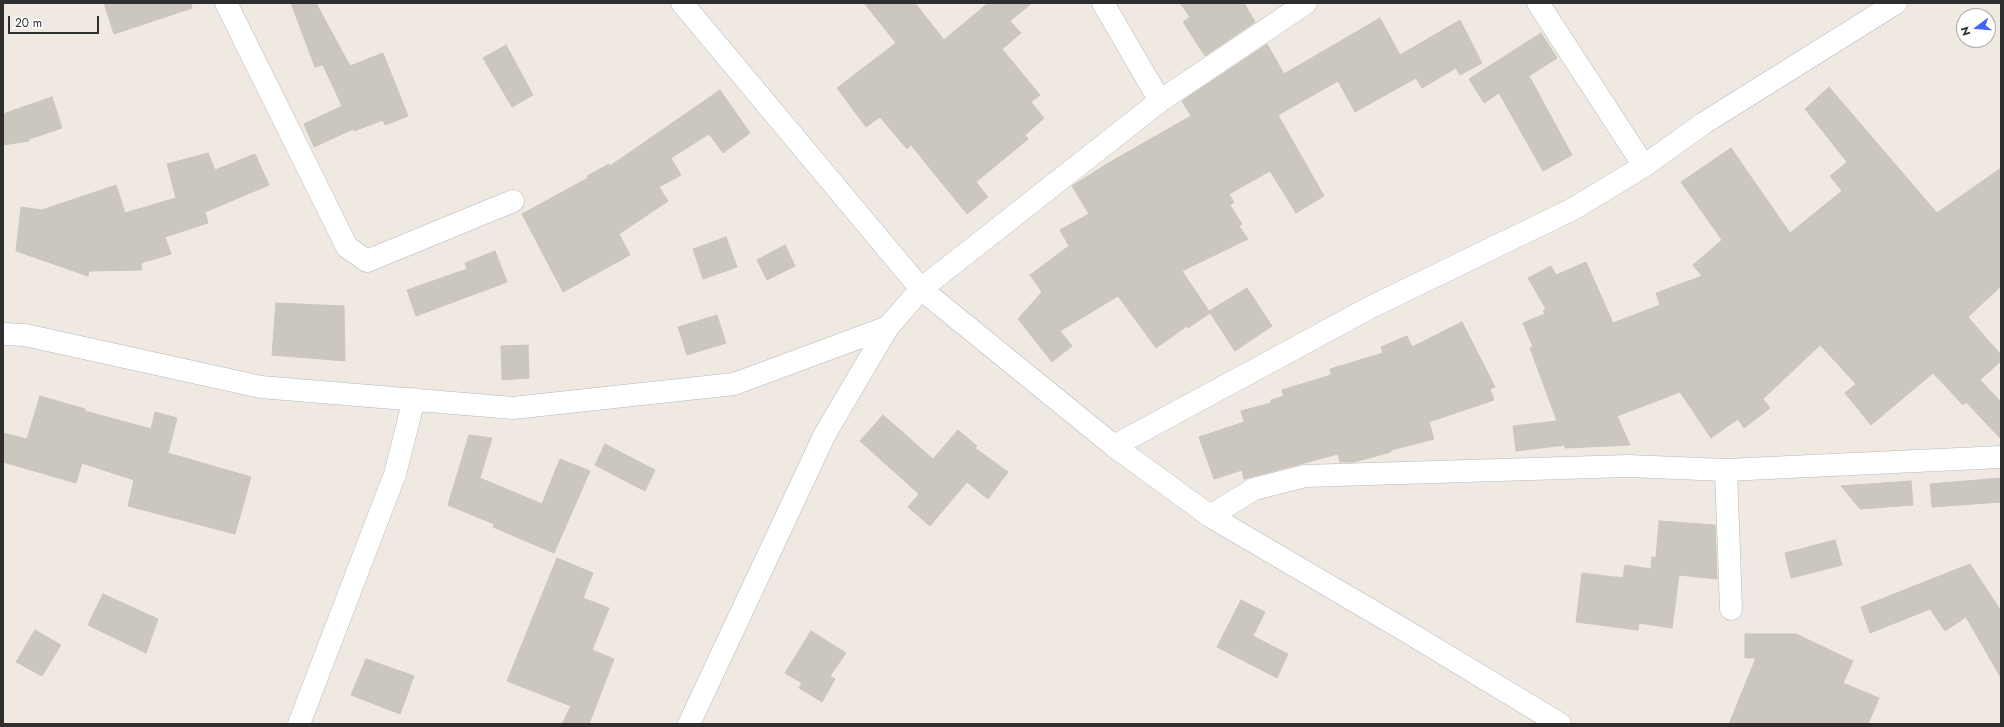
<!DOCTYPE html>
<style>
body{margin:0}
#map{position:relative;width:2004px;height:727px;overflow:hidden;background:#efe9e1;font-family:Jost,sans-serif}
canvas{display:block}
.frame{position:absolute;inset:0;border:4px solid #2e2e2e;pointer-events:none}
.north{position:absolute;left:1956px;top:8px;width:40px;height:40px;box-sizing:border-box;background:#fff;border:1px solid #ababab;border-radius:50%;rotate:254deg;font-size:11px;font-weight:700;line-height:16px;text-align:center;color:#2e2e2e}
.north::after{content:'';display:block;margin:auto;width:14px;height:18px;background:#4264fb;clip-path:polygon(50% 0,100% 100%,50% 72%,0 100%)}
.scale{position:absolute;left:8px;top:16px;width:91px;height:18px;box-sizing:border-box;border:2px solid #2e2e2e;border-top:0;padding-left:5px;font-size:12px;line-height:14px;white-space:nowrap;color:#2e2e2e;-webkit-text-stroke:3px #fff;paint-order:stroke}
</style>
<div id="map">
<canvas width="2004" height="727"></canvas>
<div class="frame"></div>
<div class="north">N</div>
<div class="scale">20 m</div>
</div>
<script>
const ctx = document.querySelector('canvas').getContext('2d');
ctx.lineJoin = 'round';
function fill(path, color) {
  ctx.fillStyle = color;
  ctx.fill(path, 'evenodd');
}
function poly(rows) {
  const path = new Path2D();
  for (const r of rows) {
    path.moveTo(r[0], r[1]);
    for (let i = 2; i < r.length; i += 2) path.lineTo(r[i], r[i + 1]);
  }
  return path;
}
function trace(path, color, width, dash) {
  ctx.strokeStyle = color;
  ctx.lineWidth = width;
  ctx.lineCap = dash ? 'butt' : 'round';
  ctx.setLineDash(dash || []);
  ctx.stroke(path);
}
const building = poly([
 [104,3,191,3,192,8,114,34,104,3],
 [291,3,316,3,350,66,383,53,408,116,385,125,383,120,354,131,353,129,314,147,304,124,342,106,323,65,315,67,291,3],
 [864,3,915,3,944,40,988,3,1032,3,1010,21,1021,33,1002,49,1040,95,1031,102,1044,118,1025,135,1028,139,976,182,988,197,967,214,911,145,907,149,880,117,866,127,837,88,896,43,864,3],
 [1180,3,1244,3,1255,22,1205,56,1183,22,1190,17,1180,3],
 [1380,18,1400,55,1460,20,1482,63,1460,75,1456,68,1422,88,1416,78,1355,112,1338,81,1278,115,1324,196,1296,213,1270,171,1229,194,1234,202,1230,205,1242,224,1239,226,1248,239,1182,271,1209,311,1247,288,1272,326,1235,351,1210,313,1188,328,1187,326,1156,348,1118,296,1060,331,1072,346,1052,362,1018,319,1042,292,1030,275,1069,246,1060,230,1089,214,1072,186,1110,162,1191,116,1182,101,1267,44,1284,74,1380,18],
 [1541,33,1557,58,1529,76,1572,155,1543,171,1499,93,1484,103,1469,79,1541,33],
 [506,45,533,95,512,107,483,58,506,45],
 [1829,87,1937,213,2001,168,2001,286,1968,317,2001,355,2001,361,1980,380,2001,402,2001,439,1966,402,1963,405,1933,373,1871,425,1845,393,1856,384,1820,345,1763,399,1770,408,1744,428,1738,419,1711,438,1680,392,1617,416,1630,445,1565,448,1565,445,1516,451,1513,426,1557,421,1530,348,1533,347,1523,323,1545,314,1543,311,1546,309,1528,278,1551,266,1556,275,1586,262,1613,323,1660,305,1656,293,1702,276,1693,265,1722,240,1681,182,1731,148,1790,233,1842,191,1830,176,1847,162,1805,109,1829,87],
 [720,90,750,133,723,153,709,134,671,158,681,175,659,187,668,201,619,234,630,255,563,292,522,214,588,178,587,176,609,164,610,166,720,90],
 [52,97,62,128,29,139,29,141,3,145,3,114,52,97],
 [208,153,215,170,255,154,269,185,205,212,208,223,165,237,171,254,141,263,142,270,89,271,88,276,16,251,21,207,42,210,116,185,125,213,176,198,167,164,208,153],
 [726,237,737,267,703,279,693,249,726,237],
 [785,245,795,266,767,280,757,260,785,245],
 [495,251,507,282,416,316,407,290,467,269,465,263,495,251],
 [276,303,344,306,345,361,272,355,276,303],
 [717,315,726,343,687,355,678,327,717,315],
 [1462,322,1495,387,1490,389,1494,400,1429,422,1434,439,1391,450,1391,452,1354,462,1340,462,1338,454,1244,479,1242,470,1214,479,1199,437,1244,422,1241,411,1271,403,1271,400,1284,396,1282,390,1331,375,1330,369,1383,353,1381,347,1407,336,1412,347,1462,322],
 [528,345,529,378,502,380,501,346,528,345],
 [40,396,85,409,85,411,151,429,155,412,177,418,168,453,251,477,235,534,128,506,134,480,82,463,76,483,3,462,3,433,27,439,40,396],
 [883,415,933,459,958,430,977,446,975,448,1008,472,988,499,967,482,930,526,908,507,919,494,860,441,883,415],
 [469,435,492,438,480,478,542,504,560,459,590,471,554,553,493,527,494,524,448,505,469,435],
 [605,444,655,470,645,491,595,465,605,444],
 [2001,478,2001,502,1932,507,1930,484,2001,478],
 [1911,481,1913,505,1860,509,1841,486,1911,481],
 [1659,521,1715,525,1717,579,1679,575,1672,628,1639,623,1638,630,1576,622,1582,573,1623,578,1625,565,1651,569,1652,557,1656,558,1659,521],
 [1835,540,1842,565,1791,578,1785,553,1835,540],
 [557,558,593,573,583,598,609,608,592,650,614,659,589,724,562,724,571,706,507,681,557,558],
 [1970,564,2001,611,2001,678,1966,617,1945,631,1930,609,1870,633,1861,607,1970,564],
 [103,594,158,619,146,653,88,625,103,594],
 [1241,600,1265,612,1253,636,1288,654,1277,678,1217,647,1241,600],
 [35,630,61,645,42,676,16,662,35,630],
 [811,631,846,653,830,676,835,679,822,702,799,688,802,683,785,673,811,631],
 [1745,634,1796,634,1853,661,1843,683,1879,698,1868,724,1729,724,1756,658,1745,658,1745,634],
 [366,659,414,676,400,714,351,695,366,659]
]);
const minor = poly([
 [226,3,347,247,367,261,513,201],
 [682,3,921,289,1114,446,1210,516,1406,631,1560,724],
 [1538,3,1644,166],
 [1160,101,1306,3],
 [3,334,25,335,261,387,513,408,734,384,888,327],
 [1114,446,1371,307,1573,209,1644,166,1704,123,1896,3],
 [1726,470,1731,609],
 [1210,516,1254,489,1305,476,1628,466,1726,470,2001,457],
 [299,724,395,474,414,399],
 [689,724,825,434,888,327,921,289,1160,101,1103,3]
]);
fill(building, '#cbc7bf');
trace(building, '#cbc5ba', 1);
trace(minor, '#b4b7c1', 23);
trace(minor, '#fff', 22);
</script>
